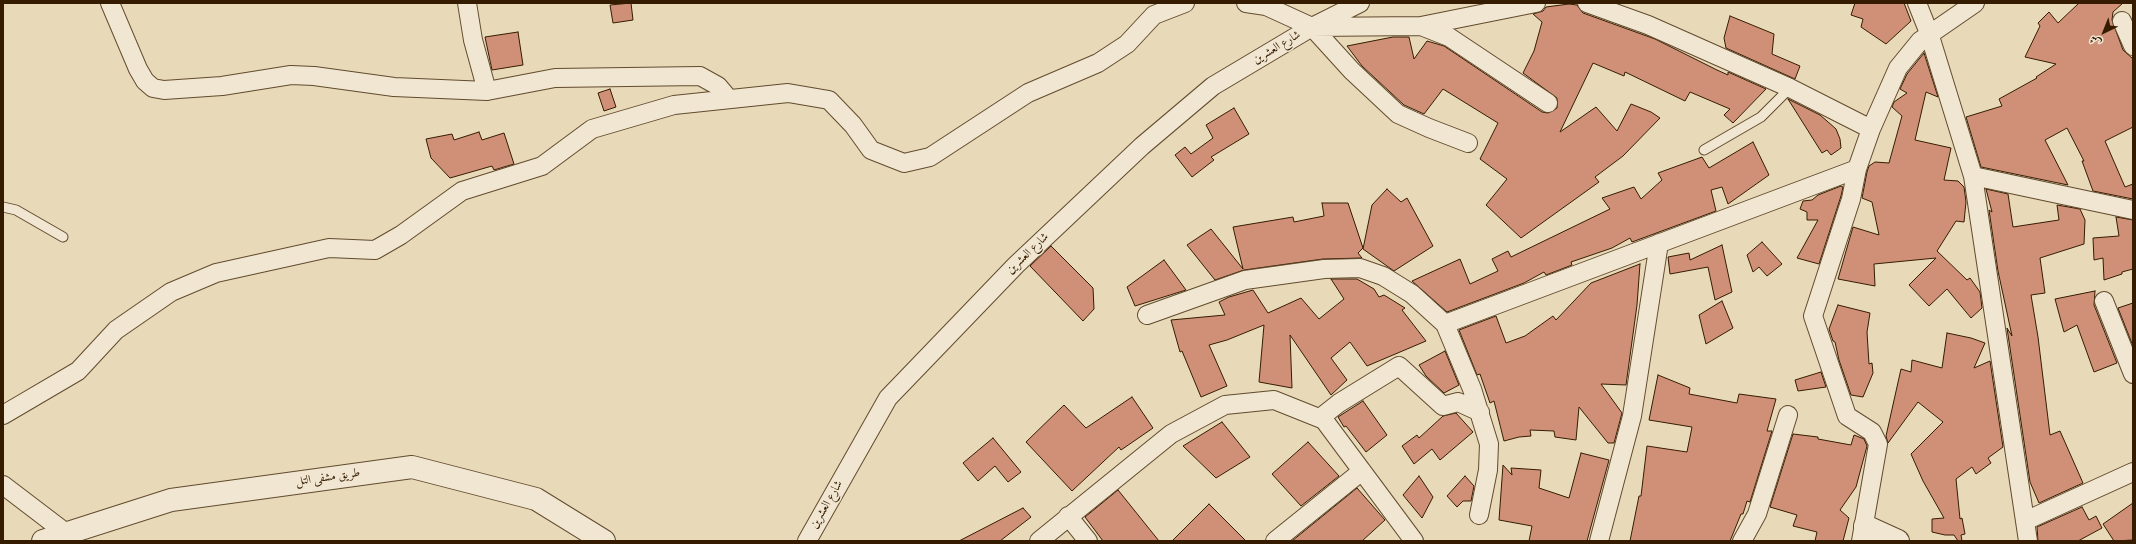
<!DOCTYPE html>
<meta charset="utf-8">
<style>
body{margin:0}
#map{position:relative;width:2136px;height:544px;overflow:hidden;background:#e8d9b8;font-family:"IM FELL English",Amiri,serif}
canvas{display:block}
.frame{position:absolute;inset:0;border:4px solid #351c00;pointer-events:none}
.north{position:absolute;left:2084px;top:12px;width:40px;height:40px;-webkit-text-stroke:3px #f0e6d1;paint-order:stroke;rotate:223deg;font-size:11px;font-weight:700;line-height:16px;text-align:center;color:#351c00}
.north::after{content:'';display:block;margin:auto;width:14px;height:18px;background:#351c00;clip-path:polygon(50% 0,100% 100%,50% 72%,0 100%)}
</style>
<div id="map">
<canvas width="2136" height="544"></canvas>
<div class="frame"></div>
<div class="north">ش</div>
</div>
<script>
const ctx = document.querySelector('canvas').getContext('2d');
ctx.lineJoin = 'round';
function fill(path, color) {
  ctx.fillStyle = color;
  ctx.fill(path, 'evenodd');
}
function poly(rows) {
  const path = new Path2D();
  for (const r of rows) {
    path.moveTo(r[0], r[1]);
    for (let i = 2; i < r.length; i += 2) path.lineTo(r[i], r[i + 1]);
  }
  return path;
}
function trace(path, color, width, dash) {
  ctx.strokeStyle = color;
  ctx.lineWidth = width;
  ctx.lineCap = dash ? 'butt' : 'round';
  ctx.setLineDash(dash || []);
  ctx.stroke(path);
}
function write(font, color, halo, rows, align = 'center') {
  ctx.font = font + ' "IM FELL English",Amiri,serif';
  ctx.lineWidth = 3;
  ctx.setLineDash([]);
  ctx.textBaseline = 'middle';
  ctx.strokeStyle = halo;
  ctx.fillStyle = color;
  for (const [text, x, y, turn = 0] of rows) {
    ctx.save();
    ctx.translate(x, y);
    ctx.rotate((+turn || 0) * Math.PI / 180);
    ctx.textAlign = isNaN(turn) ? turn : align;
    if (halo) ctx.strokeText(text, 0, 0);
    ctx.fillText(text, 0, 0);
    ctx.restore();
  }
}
const building = poly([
 [631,3,633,20,613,23,610,5,631,3],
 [1855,3,1904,3,1911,21,1886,44,1861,27,1863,19,1851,15,1855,3],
 [2079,3,2123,3,2113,12,2112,20,2123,50,2133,59,2133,127,2105,141,2125,187,2133,184,2133,199,2093,191,2082,161,2084,161,2067,128,2045,140,2068,185,1981,167,1966,117,2002,106,1999,99,2037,78,2036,77,2056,64,2025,57,2040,26,2038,23,2049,12,2058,23,2079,3],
 [1569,4,1577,5,1583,13,1655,39,1717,70,1728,75,1728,72,1766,89,1733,123,1724,115,1730,109,1690,92,1685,101,1625,72,1624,76,1593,63,1560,132,1596,107,1617,131,1631,104,1651,112,1660,118,1623,156,1595,177,1599,182,1521,238,1486,205,1507,179,1480,159,1498,123,1443,89,1424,114,1404,105,1362,66,1347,46,1393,37,1409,37,1414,59,1427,41,1444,46,1542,112,1548,113,1557,108,1557,98,1523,73,1534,51,1542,22,1533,14,1543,11,1546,7,1569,4],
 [1730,16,1774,34,1772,54,1800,66,1795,79,1726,48,1724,38,1730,16],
 [518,32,523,65,492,70,485,37,518,32],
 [1924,53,1938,97,1926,92,1915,140,1951,148,1944,180,1958,181,1964,187,1966,202,1964,222,1956,221,1937,251,1967,280,1970,278,1980,292,1982,308,1971,318,1947,289,1929,306,1909,285,1936,258,1874,264,1875,286,1838,279,1853,227,1879,235,1872,202,1862,198,1867,172,1869,166,1875,162,1889,163,1902,116,1892,107,1894,102,1907,93,1900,89,1907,74,1924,53],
 [610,89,616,107,604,111,598,93,610,89],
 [1788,99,1820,115,1827,121,1836,129,1840,139,1841,148,1831,155,1827,150,1822,153,1788,99],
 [1234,108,1249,134,1211,157,1214,160,1192,177,1175,155,1185,147,1191,154,1213,138,1206,125,1234,108],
 [479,132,482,140,504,133,514,164,494,170,492,166,450,178,431,158,426,139,452,134,454,140,479,132],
 [1753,142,1769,175,1728,204,1722,187,1711,190,1716,211,1632,242,1630,238,1612,248,1571,262,1572,265,1546,275,1544,272,1524,283,1447,312,1412,281,1460,259,1470,284,1498,271,1492,259,1508,251,1511,257,1610,209,1602,198,1634,187,1641,199,1662,180,1658,173,1702,157,1709,168,1753,142],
 [1841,186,1843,187,1841,196,1819,264,1797,258,1818,220,1807,220,1807,212,1800,209,1803,201,1812,200,1818,195,1841,186],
 [1387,189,1401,202,1407,198,1433,246,1394,271,1363,249,1372,205,1387,189],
 [1986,189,2008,194,2013,227,2059,220,2057,205,2080,209,2085,220,2084,244,2040,258,2045,293,2031,295,2038,337,2050,435,2060,431,2083,483,2039,503,2030,482,2007,328,2012,336,1998,271,1989,210,1992,212,1986,189],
 [1322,203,1348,203,1363,248,1358,253,1362,258,1323,259,1244,270,1215,280,1187,245,1211,229,1243,269,1233,227,1293,217,1294,222,1324,216,1322,203],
 [2116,217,2133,220,2133,269,2122,272,2122,274,2104,280,2103,258,2094,260,2093,238,2119,236,2116,217],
 [1762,242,1782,264,1767,276,1759,267,1753,272,1747,255,1762,242],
 [1722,245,1732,292,1715,300,1708,267,1670,274,1668,257,1689,253,1690,260,1722,245],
 [1051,246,1093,288,1094,309,1083,321,1030,266,1051,246],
 [1164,260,1186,290,1135,306,1127,287,1164,260],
 [1640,264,1637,305,1626,385,1601,384,1622,413,1614,443,1608,443,1579,407,1576,440,1555,437,1554,431,1530,430,1531,436,1519,437,1504,441,1494,401,1490,403,1480,374,1477,375,1459,330,1496,316,1506,343,1525,336,1553,316,1556,320,1591,283,1640,264],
 [1331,279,1357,279,1374,289,1379,297,1384,295,1405,308,1402,310,1426,341,1367,366,1350,342,1331,358,1347,380,1331,395,1290,335,1292,388,1259,382,1264,325,1227,340,1209,345,1227,386,1201,397,1182,351,1180,352,1171,320,1225,315,1219,302,1229,297,1253,290,1268,313,1301,298,1319,319,1344,299,1331,279],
 [2095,291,2094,305,2117,363,2094,372,2077,325,2064,332,2055,299,2095,291],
 [1722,301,1733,328,1706,344,1699,315,1722,301],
 [2133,303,2133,346,2118,308,2133,303],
 [1838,305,1870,313,1867,332,1869,364,1872,363,1873,373,1863,397,1851,395,1839,360,1835,342,1833,341,1829,329,1838,305],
 [1947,333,1971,338,1985,343,1974,368,1990,361,2003,447,1988,458,1991,463,1976,474,1972,467,1956,479,1960,519,1962,518,1965,534,1961,535,1962,541,1958,541,1954,535,1945,535,1932,532,1932,519,1944,518,1923,481,1911,454,1943,422,1918,402,1888,443,1886,436,1901,369,1911,372,1912,360,1942,368,1947,333],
 [1445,351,1459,385,1444,393,1426,376,1419,365,1445,351],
 [1821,372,1826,387,1798,391,1795,380,1821,372],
 [1658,375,1690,388,1689,394,1737,403,1739,394,1776,399,1767,431,1772,431,1750,502,1747,501,1743,514,1741,514,1730,541,1630,541,1639,496,1641,496,1647,446,1687,452,1692,427,1649,420,1658,375],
 [1132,397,1153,428,1121,450,1119,447,1072,491,1026,442,1064,405,1086,428,1132,397],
 [1363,401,1387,435,1366,452,1346,426,1344,427,1338,417,1363,401],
 [1456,413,1473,432,1440,460,1432,449,1414,464,1402,446,1417,435,1419,438,1443,416,1456,413],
 [1222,422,1250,457,1216,478,1183,446,1222,422],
 [1793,434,1818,437,1818,439,1851,445,1854,435,1864,439,1867,446,1856,487,1840,510,1849,518,1843,541,1815,541,1817,532,1793,526,1797,515,1770,507,1793,434],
 [993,438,1021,472,1008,482,995,466,978,481,963,463,993,438],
 [1308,442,1339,476,1301,506,1272,474,1308,442],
 [1581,453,1609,460,1587,541,1529,541,1532,526,1499,520,1503,465,1512,475,1511,468,1541,470,1539,488,1569,498,1581,453],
 [1419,476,1433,497,1422,518,1403,495,1419,476],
 [1465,476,1474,486,1471,501,1463,501,1457,507,1447,496,1465,476],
 [1357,488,1385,520,1362,541,1292,541,1357,488],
 [1118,490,1159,541,1103,541,1085,517,1118,490],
 [2133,503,2133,540,2114,541,2103,524,2133,503],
 [1209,504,1246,541,1172,541,1209,504],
 [2082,507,2089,520,2096,516,2102,528,2078,541,2038,541,2037,527,2082,507],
 [1023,508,1031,517,1000,541,959,541,1023,508]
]);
const service = poly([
 [1704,150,1761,117,1790,88],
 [3,207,16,210,63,237]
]);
const minor = poly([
 [110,3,138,69,145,81,153,88,164,90,222,86,291,75,314,76,394,87,487,91,555,78,700,76,718,86,729,99],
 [467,3,473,40,487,91],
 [1246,3,1266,6,1312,27,1360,3],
 [1587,3,1648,25,1790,88,1871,129],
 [1917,3,1929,33,1973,176,2028,541],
 [2122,21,2133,46],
 [1421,26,1449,37,1548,103],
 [1312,27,1352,71,1398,114,1429,128,1468,143],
 [1973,176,2133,210],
 [2104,301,2133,374],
 [1147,315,1245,280,1324,269,1360,268,1383,276,1412,294,1445,324,1472,389,1489,444,1488,470,1479,515],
 [1445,324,1857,169],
 [3,415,78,371,116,330,171,292,216,273,329,248,375,250,401,235,462,191,542,166,592,129,674,105,788,93,829,100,853,125,871,150,904,163,930,157,1028,93,1098,63,1127,44,1154,15,1185,3],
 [1320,418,1339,403,1399,366,1443,406,1458,402,1480,412],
 [3,485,66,533],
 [1068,516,1088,541],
 [2025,521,2133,472],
 [807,541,888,398,1016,265,1142,146,1213,86,1312,27,1421,26,1536,3],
 [1039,541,1171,434,1225,405,1274,400,1324,420,1414,541],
 [1275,541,1362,471],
 [1599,541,1632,416,1659,243],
 [1742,541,1757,514,1788,415],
 [1861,541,1878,444,1872,432,1847,416,1813,316,1851,199,1857,169,1871,129,1898,68,1920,41,1975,3]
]);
const tertiary = poly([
 [1865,526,1898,541],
 [43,541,171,500,412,467,536,499,604,541]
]);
const streetNames = [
 ["شارع العشرين",1277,48,-31],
 ["شارع العشرين",1028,254,-44],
 ["طريق مشفى التل",328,478,-8],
 ["شارع العشرين",827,505,-60]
];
fill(building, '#d09077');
trace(building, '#351c00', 1);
trace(service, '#624b2e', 11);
trace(minor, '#624b2e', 20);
trace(tertiary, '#624b2e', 24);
trace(service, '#f0e6d1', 9);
trace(minor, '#f0e6d1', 18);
trace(tertiary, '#f0e6d1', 22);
write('12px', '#351c00', '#f0e6d1', streetNames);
</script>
